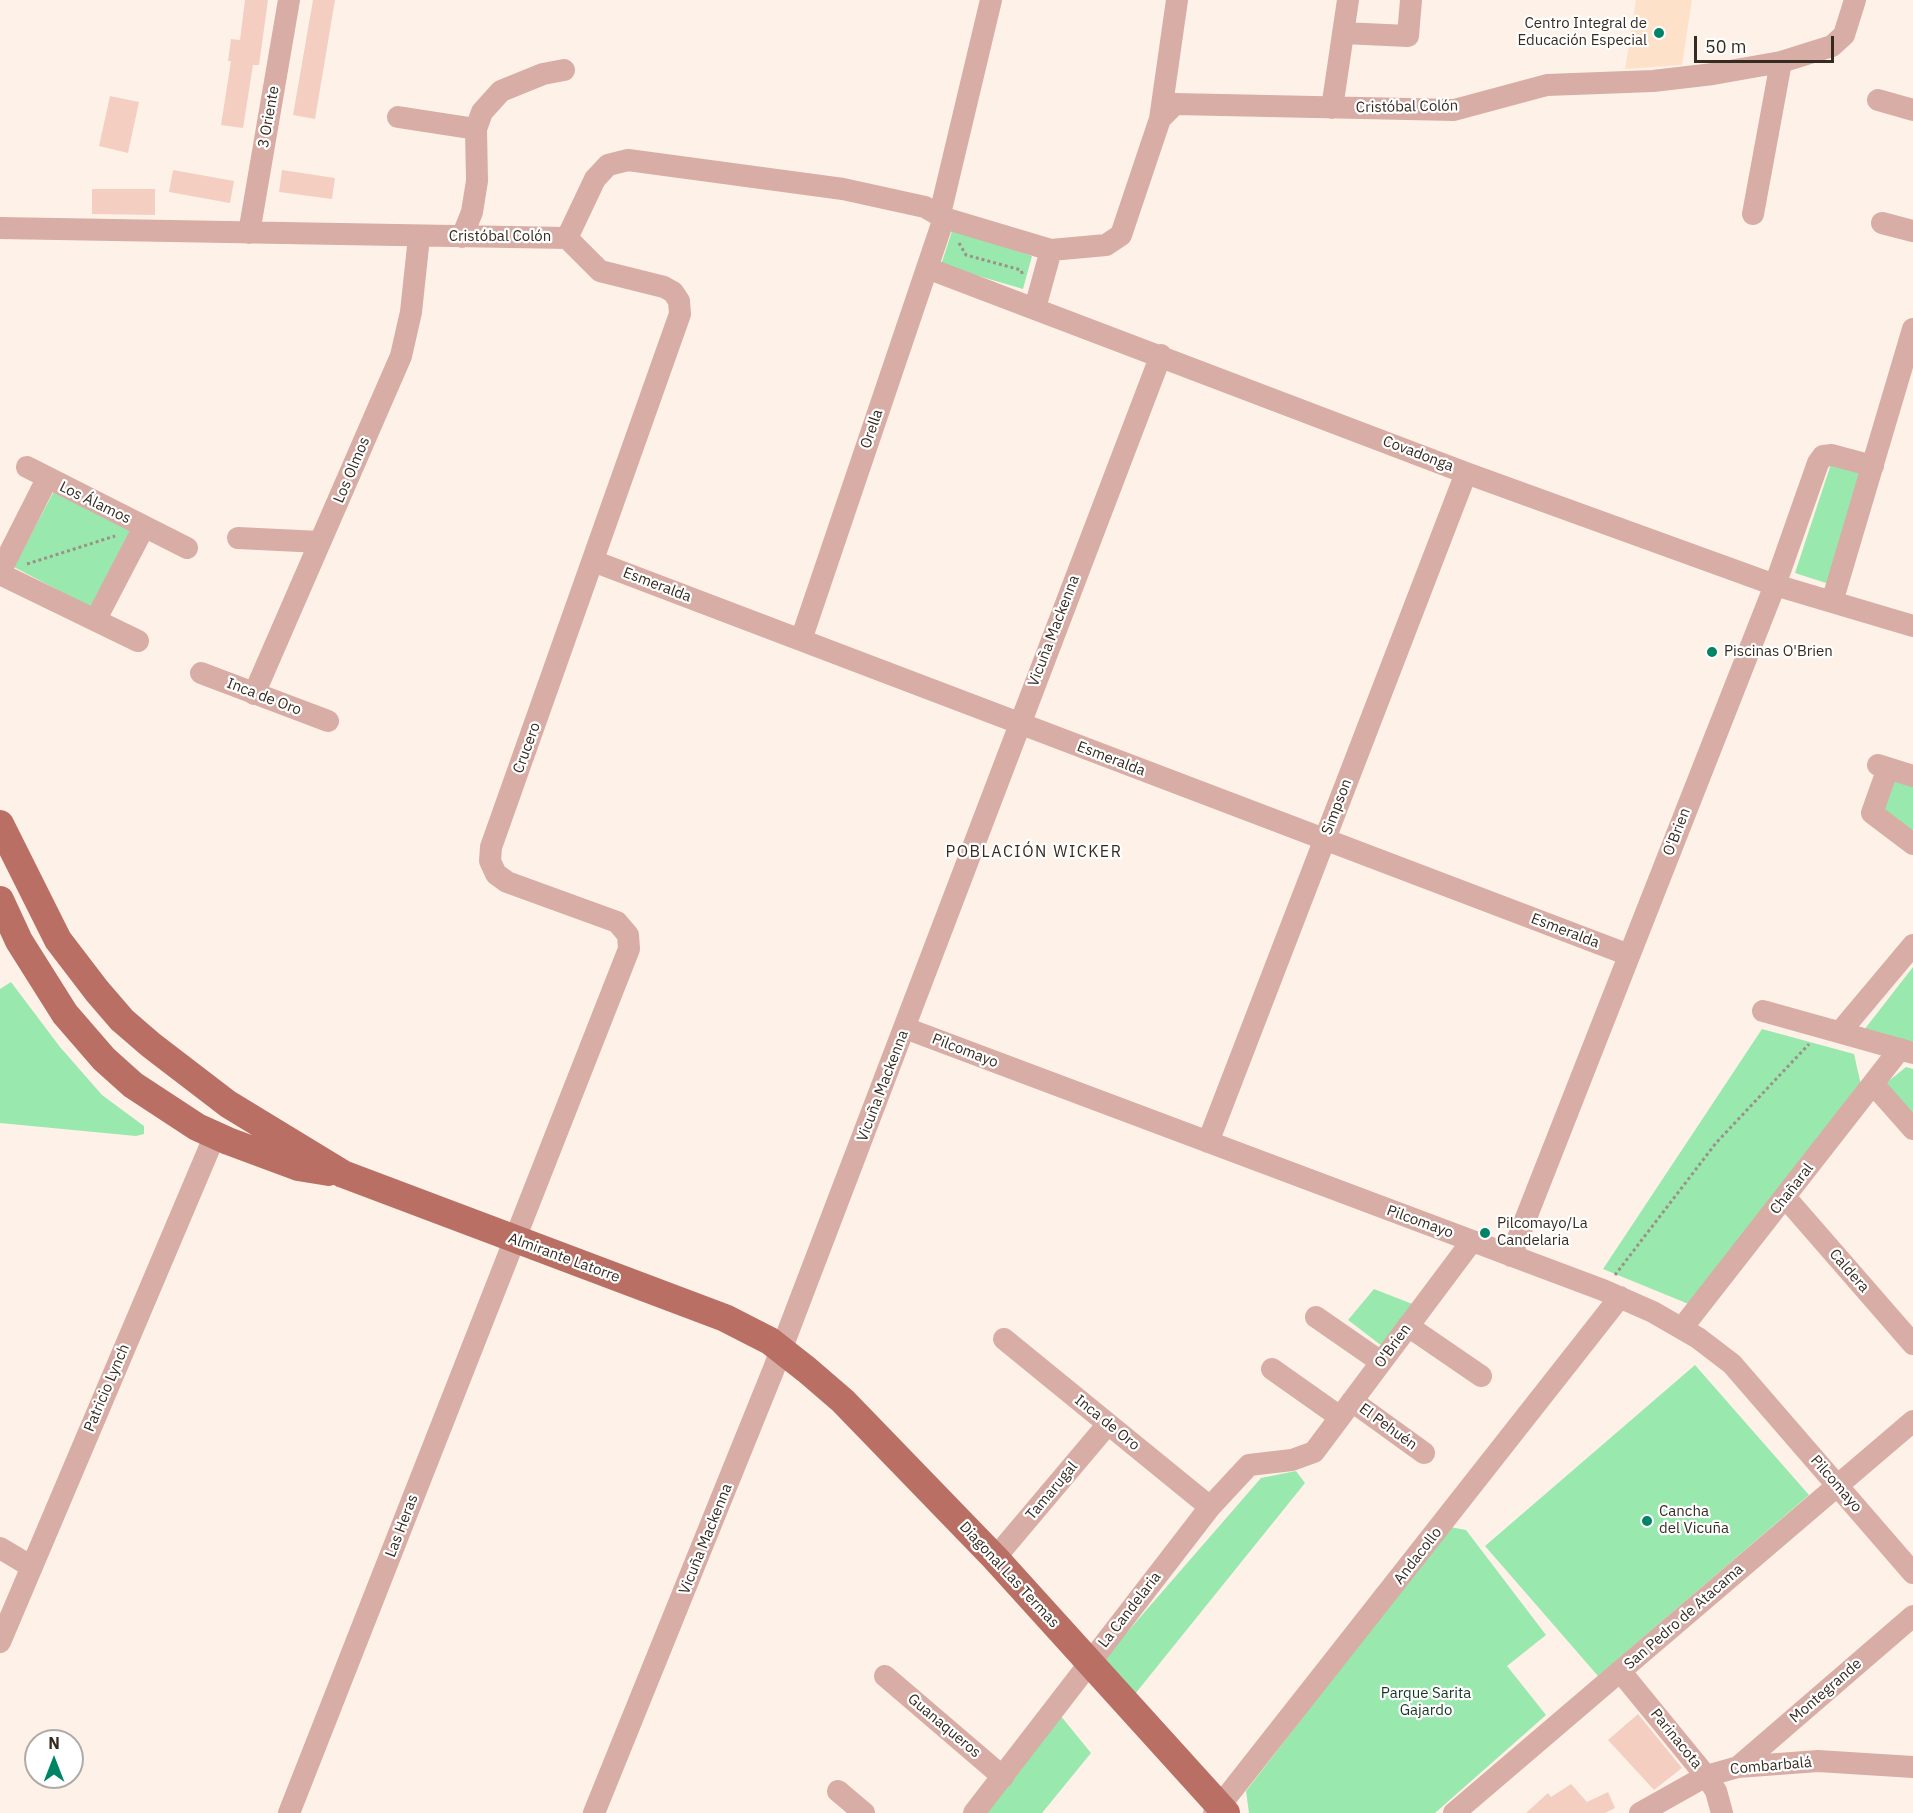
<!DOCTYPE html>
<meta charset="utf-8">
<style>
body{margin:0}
#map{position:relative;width:1913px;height:1813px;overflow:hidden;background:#fef2e8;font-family:"IBM Plex Sans",sans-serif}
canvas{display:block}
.north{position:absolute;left:24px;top:1729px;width:60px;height:60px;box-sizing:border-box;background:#fff;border:2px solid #afaaa6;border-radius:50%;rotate:0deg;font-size:16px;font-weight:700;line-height:24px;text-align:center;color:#362b21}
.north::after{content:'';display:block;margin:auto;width:21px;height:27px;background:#008466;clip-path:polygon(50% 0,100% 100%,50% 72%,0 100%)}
.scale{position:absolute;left:1694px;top:36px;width:140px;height:27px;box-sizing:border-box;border:3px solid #362b21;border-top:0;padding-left:8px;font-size:18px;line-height:21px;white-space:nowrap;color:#362b21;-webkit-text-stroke:4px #fff;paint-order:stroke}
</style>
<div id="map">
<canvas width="1913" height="1813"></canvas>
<div class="north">N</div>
<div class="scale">50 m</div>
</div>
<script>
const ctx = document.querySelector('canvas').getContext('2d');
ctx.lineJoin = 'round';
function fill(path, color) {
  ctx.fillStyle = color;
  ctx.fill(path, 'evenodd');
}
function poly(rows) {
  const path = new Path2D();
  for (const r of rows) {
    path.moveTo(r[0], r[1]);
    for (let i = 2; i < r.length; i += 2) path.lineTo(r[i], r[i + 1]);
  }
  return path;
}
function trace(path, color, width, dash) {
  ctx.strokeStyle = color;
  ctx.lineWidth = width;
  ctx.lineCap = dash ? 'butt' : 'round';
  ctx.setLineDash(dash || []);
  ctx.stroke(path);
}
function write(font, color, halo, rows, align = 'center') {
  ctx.font = font + ' "IBM Plex Sans",sans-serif';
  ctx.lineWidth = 4.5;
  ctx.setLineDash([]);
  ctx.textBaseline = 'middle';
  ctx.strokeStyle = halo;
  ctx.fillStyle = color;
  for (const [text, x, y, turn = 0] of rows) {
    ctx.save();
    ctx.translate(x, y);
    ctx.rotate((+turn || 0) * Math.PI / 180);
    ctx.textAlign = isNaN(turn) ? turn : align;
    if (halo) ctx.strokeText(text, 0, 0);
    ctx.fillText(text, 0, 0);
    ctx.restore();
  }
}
const built = poly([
 [1636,0,1692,0,1682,65,1625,69]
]);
const green = poly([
 [953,228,1032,256,1023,289,941,265],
 [1832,461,1865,472,1829,584,1795,573],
 [54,491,134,532,94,609,14,567],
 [1895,777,1913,783,1913,832,1883,810],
 [1913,967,1913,1044,1864,1030],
 [11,982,60,1047,102,1095,144,1126,144,1134,136,1136,0,1123,0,989],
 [1762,1029,1854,1054,1861,1085,1691,1305,1603,1269],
 [1906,1067,1913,1069,1913,1115,1885,1084],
 [1374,1289,1415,1305,1382,1346,1348,1320],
 [1695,1365,1809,1495,1598,1676,1485,1546],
 [1296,1471,1305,1483,1135,1694,1103,1660,1261,1478],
 [1450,1527,1466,1530,1546,1635,1507,1666,1546,1715,1435,1813,1249,1813,1246,1791],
 [1060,1715,1091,1753,1042,1813,982,1813]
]);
const building = poly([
 [245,0,268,0,259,65,253,65,243,128,221,125,231,61,228,61,231,39,240,40],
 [313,0,335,0,315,119,293,115],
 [110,96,139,102,128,153,99,146],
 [173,170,234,181,230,203,169,192],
 [282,170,335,178,332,199,279,192],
 [92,189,155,189,155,215,92,214],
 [1638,1714,1682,1768,1654,1790,1608,1740],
 [1571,1784,1587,1802,1608,1792,1615,1808,1605,1813,1526,1813,1548,1793,1551,1797]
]);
const path = poly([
 [959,243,966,255,1021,270,1023,276],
 [27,564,115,536],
 [1615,1275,1716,1143,1809,1044]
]);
const minor = poly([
 [1343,33,1408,36,1411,0],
 [1878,100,1913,110],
 [1332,108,1348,0],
 [398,117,476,129],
 [1160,119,1177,0],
 [940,214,991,0],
 [1753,214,1781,62],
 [1882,223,1913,231],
 [0,228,567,238],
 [249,233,289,0],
 [462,237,472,212,477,181,476,129,482,112,501,91,543,74,564,70],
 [567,238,595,179,608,165,628,160,843,189,925,207,944,218,1051,250,1106,245,1121,235,1160,119,1175,104,1454,110,1547,85,1653,81,1713,74,1781,62,1832,46,1844,35,1855,0],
 [927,268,1466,473,1775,585,1913,626],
 [1035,308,1051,250],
 [27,467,187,548],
 [238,538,320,542],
 [593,561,1629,955],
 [0,572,47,479],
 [0,574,138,641],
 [1832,602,1913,329],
 [96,619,144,527],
 [801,640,944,218],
 [201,673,328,721],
 [254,694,401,356,411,312,419,237],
 [1878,765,1913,776],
 [1888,768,1872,813,1913,844],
 [1763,1011,1913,1053],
 [905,1028,1603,1290,1653,1312,1698,1338,1732,1364,1913,1573],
 [1840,1032,1913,945],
 [1874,1085,1913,1129],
 [1208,1142,1466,473],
 [1785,1197,1913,1344],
 [1511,1256,1775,585,1818,463,1823,456,1832,455,1873,466],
 [1316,1317,1381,1362],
 [1408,1326,1481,1376],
 [1682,1328,1900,1049],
 [1004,1339,1210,1507],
 [1272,1369,1340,1417],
 [1352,1401,1424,1453],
 [0,1548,32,1567],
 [995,1558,1108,1424],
 [0,1642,215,1135],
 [1620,1671,1706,1776,1716,1791,1722,1813],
 [885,1676,1003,1777],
 [1738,1767,1913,1616],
 [838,1791,864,1813],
 [289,1813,629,949,628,935,617,922,507,882,496,874,490,861,491,847,680,314,679,301,673,292,664,287,600,271,567,238],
 [594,1813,773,1371,1161,355],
 [974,1813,1210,1507,1249,1465,1292,1460,1314,1452,1472,1241],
 [1214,1813,1620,1297],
 [1454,1813,1913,1421],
 [1640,1813,1706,1776,1738,1767,1818,1761,1913,1767]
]);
const major = poly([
 [0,824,58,940,97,991,122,1020,151,1045,228,1104,343,1174,725,1318,770,1341,807,1370,843,1401,995,1558,1226,1813],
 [0,900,19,941,65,1014,104,1059,133,1085,197,1127,228,1141,298,1167,329,1172]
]);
const markers = [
 [1659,33,6,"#008466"],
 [1712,652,6,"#008466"],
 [1485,1233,6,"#008466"],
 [1647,1521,6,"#008466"]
];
const poiNames = [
 ["Centro Integral de",1647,24,"right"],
 ["Educación Especial",1647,41,"right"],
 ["Piscinas O'Brien",1724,652],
 ["Pilcomayo/La",1497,1224],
 ["Candelaria",1497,1241],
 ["Cancha",1659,1512],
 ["del Vicuña",1659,1529]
];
const streetNames = [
 ["Cristóbal Colón",1407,107,-1],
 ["3 Oriente",269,117,-80],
 ["Cristóbal Colón",500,237],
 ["Orella",872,429,-71],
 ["Covadonga",1418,454,21],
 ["Los Olmos",352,470,-67],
 ["Los Álamos",95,503,26],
 ["Esmeralda",657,585,21],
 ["Vicuña Mackenna",1054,631,-69],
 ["Inca de Oro",264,697,21],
 ["Crucero",527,748,-70],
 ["Esmeralda",1111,759,21],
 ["Simpson",1337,807,-69],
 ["O'Brien",1677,832,-69],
 ["Esmeralda",1565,931,21],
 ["Pilcomayo",965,1051,21],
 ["Vicuña Mackenna",883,1086,-69],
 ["Chañaral",1792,1189,-52],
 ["Pilcomayo",1420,1222,20],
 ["Almirante Latorre",564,1258,20],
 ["Caldera",1849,1271,49],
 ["O'Brien",1393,1346,-54],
 ["Patricio Lynch",107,1388,-67],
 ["Inca de Oro",1107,1423,39],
 ["El Pehuén",1388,1427,36],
 ["Pilcomayo",1836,1484,49],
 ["Tamarugal",1052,1491,-50],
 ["Las Heras",402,1526,-69],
 ["Vicuña Mackenna",706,1539,-68],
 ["Andacollo",1418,1556,-52],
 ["Diagonal Las Termas",1009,1575,47],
 ["La Candelaria",1130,1610,-52],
 ["San Pedro de Atacama",1684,1617,-41],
 ["Montegrande",1826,1691,-41],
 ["Guanaqueros",944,1726,40],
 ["Parinacota",1676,1739,51],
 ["Combarbalá",1771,1766,-5]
];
const parkNames = [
 ["Parque Sarita",1426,1694],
 ["Gajardo",1426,1711]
];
const neighbourhoodNames = [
 ["POBLACIÓN WICKER",1034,852]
];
fill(built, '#fee1c9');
fill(green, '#99e8ae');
fill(building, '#f4cfc1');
trace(path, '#9d9187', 3, [3, 3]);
trace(minor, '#d8ada6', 22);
trace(major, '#ba6f64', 28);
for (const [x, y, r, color] of markers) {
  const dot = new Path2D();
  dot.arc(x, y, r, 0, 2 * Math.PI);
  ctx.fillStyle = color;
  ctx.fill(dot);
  trace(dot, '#fff', 2);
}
write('15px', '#362b21', '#fff', poiNames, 'left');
write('15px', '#362b21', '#fff', streetNames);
write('15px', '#163821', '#fff', parkNames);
ctx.letterSpacing = '1.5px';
write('16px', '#362b21', '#fff', neighbourhoodNames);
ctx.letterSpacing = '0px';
</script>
